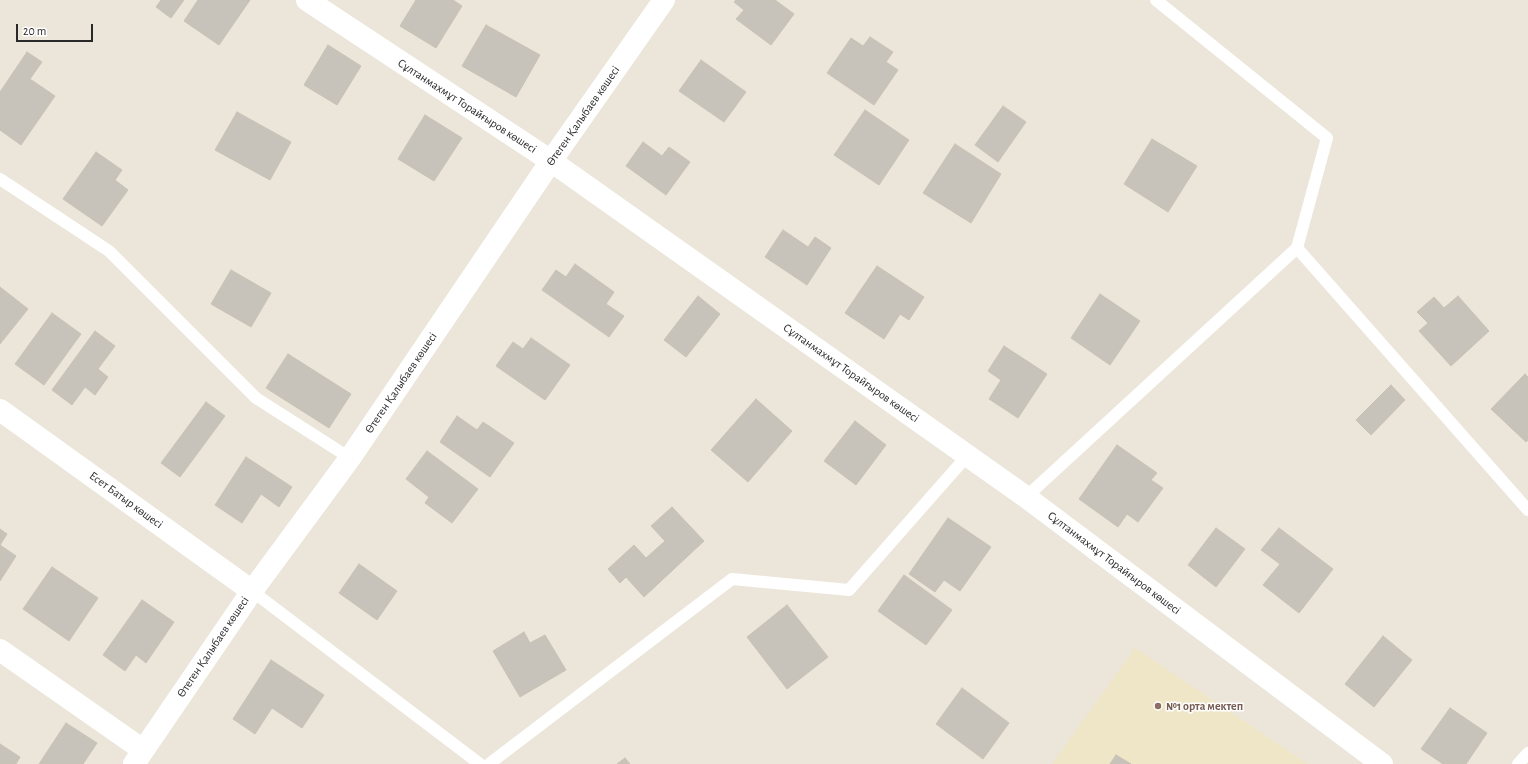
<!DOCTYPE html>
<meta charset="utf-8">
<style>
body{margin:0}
#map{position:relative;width:1528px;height:764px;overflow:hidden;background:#ece6da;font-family:"Alegreya Sans",sans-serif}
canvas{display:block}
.scale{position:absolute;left:16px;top:24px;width:77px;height:18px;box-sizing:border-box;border:2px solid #292929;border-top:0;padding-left:5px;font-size:12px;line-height:14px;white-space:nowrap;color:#292929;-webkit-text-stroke:3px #fff;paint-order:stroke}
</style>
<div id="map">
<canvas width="1528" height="764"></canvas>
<div class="scale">20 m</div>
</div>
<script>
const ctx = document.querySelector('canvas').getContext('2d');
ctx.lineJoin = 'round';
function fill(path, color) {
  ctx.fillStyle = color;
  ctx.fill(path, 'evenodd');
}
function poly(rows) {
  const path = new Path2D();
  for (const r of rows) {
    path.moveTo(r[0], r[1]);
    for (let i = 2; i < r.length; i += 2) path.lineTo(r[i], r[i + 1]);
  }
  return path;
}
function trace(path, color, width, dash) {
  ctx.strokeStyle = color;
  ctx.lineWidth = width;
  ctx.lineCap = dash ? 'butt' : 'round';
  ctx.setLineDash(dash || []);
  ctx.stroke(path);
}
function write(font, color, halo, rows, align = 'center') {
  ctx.font = font + ' "Alegreya Sans",sans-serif';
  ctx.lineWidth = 3;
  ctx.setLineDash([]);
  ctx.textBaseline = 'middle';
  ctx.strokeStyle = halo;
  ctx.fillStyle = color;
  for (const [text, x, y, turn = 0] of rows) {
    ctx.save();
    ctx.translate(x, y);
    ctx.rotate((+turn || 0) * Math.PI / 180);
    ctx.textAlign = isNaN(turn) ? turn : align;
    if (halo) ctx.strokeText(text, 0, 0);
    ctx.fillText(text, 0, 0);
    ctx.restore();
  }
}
const education = poly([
 [1135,648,1308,764,1052,764]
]);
const building = poly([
 [161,0,184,0,171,18,156,7,161,0],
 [198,0,250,0,219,45,184,21,198,0],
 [416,0,453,0,462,6,436,48,400,26,416,0],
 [736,0,775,0,794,14,771,45,736,19,744,10,734,2,736,0],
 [486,25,540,55,516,97,462,66,486,25],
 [870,37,893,52,886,62,898,70,874,105,827,73,851,38,863,46,870,37],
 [328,45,361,66,337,105,304,85,328,45],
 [27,52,42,62,30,79,55,96,21,145,0,130,0,92,27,52],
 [701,60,746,92,724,122,679,91,701,60],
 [1003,106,1026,122,998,162,975,145,1003,106],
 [865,110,909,140,879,185,834,155,865,110],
 [237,112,291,142,270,180,215,150,237,112],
 [425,115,462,138,434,181,398,159,425,115],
 [1152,139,1197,166,1168,212,1124,184,1152,139],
 [643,142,662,156,669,147,690,162,666,195,626,166,643,142],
 [955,144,1001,174,971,223,923,193,955,144],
 [96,152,122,170,115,180,128,190,102,226,63,199,96,152],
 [783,230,808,247,815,237,831,248,807,285,765,257,783,230],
 [575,264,614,292,606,304,624,316,609,337,542,290,556,270,566,277,575,264],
 [877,266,924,297,909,320,900,314,884,339,845,313,877,266],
 [231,270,271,293,251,327,211,304,231,270],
 [0,287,28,309,0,344,0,287],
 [1100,294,1140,321,1110,365,1071,338,1100,294],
 [698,296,720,314,686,357,664,340,698,296],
 [1458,296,1489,331,1451,366,1419,331,1428,323,1417,312,1434,297,1444,308,1458,296],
 [52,313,81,334,44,385,15,364,52,313],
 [95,331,115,346,98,369,108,377,95,395,85,387,72,405,52,390,95,331],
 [531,338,570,365,545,400,496,366,513,342,523,349,531,338],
 [1004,346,1047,374,1018,418,989,399,1001,380,988,371,1004,346],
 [288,354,351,394,329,428,266,388,288,354],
 [1525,374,1528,377,1528,440,1526,442,1491,409,1525,374],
 [1391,385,1405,400,1371,435,1356,420,1391,385],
 [756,399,792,431,748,482,711,450,756,399],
 [206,402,225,416,180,477,161,463,206,402],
 [457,416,477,430,483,422,514,443,490,477,440,442,457,416],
 [855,421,886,445,856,485,824,461,855,421],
 [1117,445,1157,473,1151,480,1163,488,1138,522,1127,514,1118,527,1079,499,1117,445],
 [427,451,478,489,452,523,425,503,429,497,406,479,427,451],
 [246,457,292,487,279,507,261,494,242,523,215,505,246,457],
 [672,507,704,541,644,597,626,577,620,583,608,569,634,545,646,558,665,541,651,526,672,507],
 [948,518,991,547,960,591,944,580,935,592,909,574,948,518],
 [1216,528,1245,549,1216,587,1188,565,1216,528],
 [1279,528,1333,569,1299,613,1263,585,1280,564,1261,550,1279,528],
 [0,529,7,534,0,545,0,529],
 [0,545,16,556,0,581,0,545],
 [359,564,397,591,377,620,339,593,359,564],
 [52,567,98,598,69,641,23,609,52,567],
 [904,575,952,610,926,645,878,611,904,575],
 [142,600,174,622,146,663,136,655,125,671,103,655,142,600],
 [787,605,828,657,787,689,747,637,787,605],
 [524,632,530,643,545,635,566,670,520,697,493,651,524,632],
 [1383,636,1412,660,1374,707,1345,684,1383,636],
 [271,660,324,695,302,728,272,708,255,734,233,719,271,660],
 [962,688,1009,723,983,759,936,724,962,688],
 [1450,708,1487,733,1466,764,1443,764,1421,749,1450,708],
 [66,723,97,743,83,764,39,764,66,723],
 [0,744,20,757,16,764,0,764,0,744],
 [1116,755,1131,764,1110,764,1116,755],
 [625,758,630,764,617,764,625,758]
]);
const lane = poly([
 [0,179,109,251,256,398,350,458],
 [1297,248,1528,510],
 [1026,497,1297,248,1327,138,1156,0],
 [252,591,480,764],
 [489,764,732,579,849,590,967,456],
 [1518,764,1528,753]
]);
const street = poly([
 [307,0,551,161,1026,497,1382,764],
 [0,650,143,750]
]);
const secondary = poly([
 [0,410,252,591],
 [134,764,252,591,350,458,551,161,664,0]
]);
const markers = [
 [1158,706,4,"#8d6e63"]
];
const streetNames = [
 ["Сұлтанмахмұт Торайғыров көшесі",467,106,33],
 ["Өтеген Қалыбаев көшесі",583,116,-55],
 ["Сұлтанмахмұт Торайғыров көшесі",851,373,35],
 ["Өтеген Қалыбаев көшесі",401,383,-56],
 ["Есет Батыр көшесі",126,500,36],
 ["Сұлтанмахмұт Торайғыров көшесі",1114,563,37],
 ["Өтеген Қалыбаев көшесі",213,647,-56]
];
const educationNames = [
 ["№1 орта мектеп",1166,706]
];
fill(education, '#efe6c8');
fill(building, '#c7c3ba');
trace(building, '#c8c2b4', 1);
trace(lane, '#fff', 12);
trace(street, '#fff', 22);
trace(secondary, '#fff', 22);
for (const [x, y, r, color] of markers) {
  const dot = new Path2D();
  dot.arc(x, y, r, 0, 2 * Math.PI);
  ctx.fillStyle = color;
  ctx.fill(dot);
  trace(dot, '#fff', 1.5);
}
write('12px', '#292929', '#fff', streetNames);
write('bold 12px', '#785e54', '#fff', educationNames, 'left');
</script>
